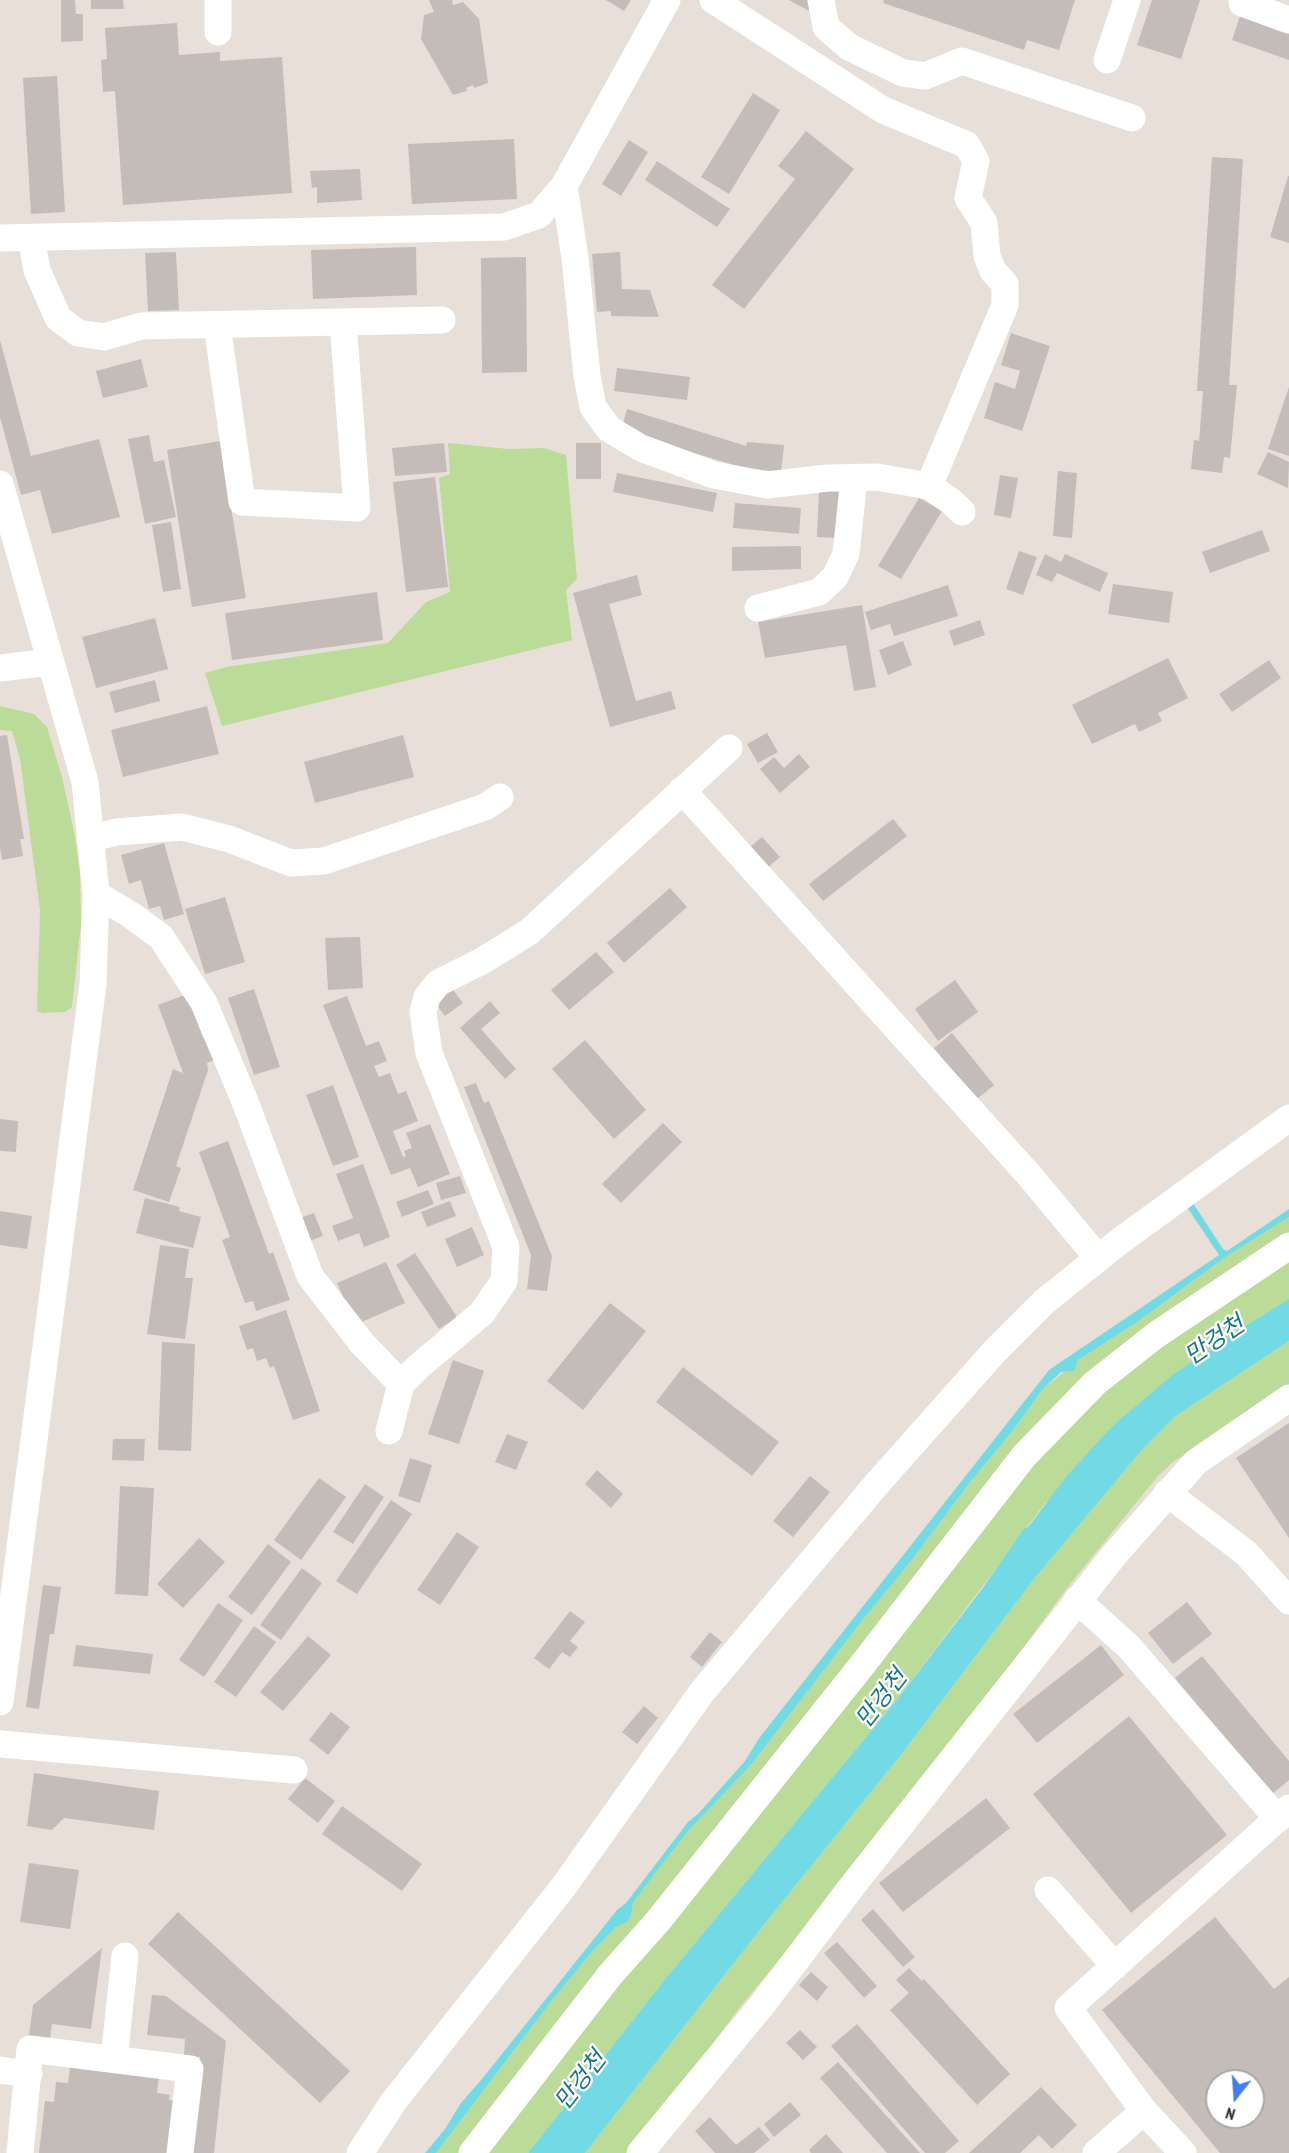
<!DOCTYPE html>
<meta charset="utf-8">
<style>
body{margin:0}
#map{position:relative;width:1289px;height:2153px;overflow:hidden;background:#e9dfd9;font-family:"PT Sans Narrow",sans-serif}
canvas{display:block}
.north{position:absolute;left:1205px;top:2069px;width:60px;height:60px;box-sizing:border-box;background:#fff;border:2px solid #a9a9a9;border-radius:50%;rotate:197deg;font-size:16px;font-weight:700;line-height:24px;text-align:center;color:#272727}
.north::after{content:'';display:block;margin:auto;width:21px;height:27px;background:#437fec;clip-path:polygon(50% 0,100% 100%,50% 72%,0 100%)}
</style>
<div id="map">
<canvas width="1289" height="2153"></canvas>
<div class="north">N</div>
</div>
<script>
const ctx = document.querySelector('canvas').getContext('2d');
ctx.lineJoin = 'round';
function fill(path, color) {
  ctx.fillStyle = color;
  ctx.fill(path, 'evenodd');
}
function poly(rows) {
  const path = new Path2D();
  for (const r of rows) {
    path.moveTo(r[0], r[1]);
    for (let i = 2; i < r.length; i += 2) path.lineTo(r[i], r[i + 1]);
  }
  return path;
}
function trace(path, color, width, dash) {
  ctx.strokeStyle = color;
  ctx.lineWidth = width;
  ctx.lineCap = dash ? 'butt' : 'round';
  ctx.setLineDash(dash || []);
  ctx.stroke(path);
}
function write(font, color, halo, rows, align = 'center') {
  ctx.font = font + ' "PT Sans Narrow","Noto Sans KR",sans-serif';
  ctx.lineWidth = 4.5;
  ctx.setLineDash([]);
  ctx.textBaseline = 'middle';
  ctx.strokeStyle = halo;
  ctx.fillStyle = color;
  for (const [text, x, y, turn = 0] of rows) {
    ctx.save();
    ctx.translate(x, y);
    ctx.rotate((+turn || 0) * Math.PI / 180);
    ctx.textAlign = isNaN(turn) ? turn : align;
    if (halo) ctx.strokeText(text, 0, 0);
    ctx.fillText(text, 0, 0);
    ctx.restore();
  }
}
const green = poly([
 [448,443,509,449,544,448,566,455,577,579,566,590,572,640,222,726,205,673,226,667,388,643,426,602,450,592,439,478,450,474],
 [0,706,34,714,47,727,62,777,75,836,80,874,81,924,72,1007,65,1012,43,1013,37,1011,40,910,20,759,12,731,0,730],
 [1289,1217,1289,1243,1093,1380,467,2153,436,2153,553,1999,592,1952,616,1927,627,1922,631,1916,633,1903,653,1876,688,1831,751,1765,861,1622,912,1560,971,1481,1015,1428,1042,1390,1078,1360,1136,1323,1227,1256],
 [1289,1251,1289,1299,1200,1356,1138,1404,1043,1506,896,1701,666,1978,528,2153,476,2153,1097,1384],
 [1289,1341,1289,1386,1202,1445,1174,1461,1157,1477,1067,1588,969,1722,817,1914,736,2012,668,2106,629,2153,585,2153,766,1922,900,1756,1034,1579,1141,1451,1177,1415]
]);
const water = poly([
 [1191,1200,1223,1249,1227,1251,1289,1209,1289,1217,1227,1256,1136,1323,1078,1360,1074,1371,1061,1372,1042,1390,1015,1428,971,1481,912,1560,861,1622,751,1765,688,1831,653,1876,633,1903,631,1916,627,1922,616,1927,592,1952,553,1999,436,2153,425,2153,445,2129,461,2103,482,2079,617,1910,626,1903,688,1822,698,1814,745,1761,760,1737,1049,1370,1219,1255,1185,1204],
 [1289,1299,1289,1341,1177,1415,1141,1451,1034,1579,900,1756,766,1922,585,2153,528,2153,666,1978,896,1701,982,1589,1023,1530,1029,1526,1066,1477,1104,1435,1118,1421,1174,1374,1241,1329]
]);
const building = poly([
 [61,0,75,0,76,14,83,14,83,41,61,42],
 [91,0,123,0,124,9,91,9],
 [429,0,452,0,453,5,463,2,479,19,488,83,474,88,473,85,466,88,467,91,453,95,421,39,424,15,434,12],
 [606,0,631,0,624,11],
 [789,0,812,0,809,11],
 [884,0,1075,0,1059,50,1027,40,1024,50,883,3],
 [1152,0,1200,0,1181,59,1137,45],
 [1240,16,1289,32,1289,60,1232,40],
 [177,23,179,55,220,52,220,61,282,57,292,193,123,205,115,91,103,92,101,60,107,59,105,28],
 [57,76,65,212,31,214,23,78],
 [753,93,780,110,729,194,701,177],
 [806,131,854,169,744,309,712,285,795,179,778,166],
 [514,139,517,199,412,204,408,144],
 [629,140,648,152,621,196,602,184],
 [1212,157,1243,159,1229,385,1237,385,1230,458,1224,457,1222,473,1191,469,1194,440,1199,441,1203,391,1197,391],
 [657,161,730,209,717,227,645,180],
 [360,169,362,200,317,203,317,187,312,188,310,171],
 [1288,176,1289,176,1289,243,1270,237],
 [416,247,417,295,313,299,311,250],
 [176,252,179,310,148,311,145,253],
 [620,252,622,289,650,290,659,317,611,316,611,311,597,312,592,254],
 [526,257,527,372,482,373,481,258],
 [1011,333,1050,346,1022,431,984,418,995,382,1015,389,1020,371,1001,365],
 [0,340,31,456,99,439,120,517,52,534,40,490,21,495,0,417],
 [141,359,148,387,103,398,96,371],
 [617,368,690,377,687,400,614,391],
 [1289,387,1289,456,1268,449],
 [627,409,746,446,747,442,784,445,781,472,744,468,621,431],
 [149,435,154,462,164,460,176,517,145,524,128,439],
 [220,441,246,598,192,607,167,450],
 [444,443,447,472,395,476,392,448],
 [576,443,601,443,601,479,576,479],
 [1268,452,1289,462,1288,488,1257,474],
 [1058,471,1077,473,1072,538,1053,536],
 [617,473,717,493,713,512,613,492],
 [1000,475,1018,478,1011,518,994,515],
 [435,477,448,587,406,592,393,482],
 [819,490,840,491,838,538,817,537],
 [919,498,942,511,901,579,878,566],
 [735,503,801,508,799,534,733,528],
 [171,522,181,589,163,592,152,525],
 [1262,530,1270,551,1210,573,1202,552],
 [801,546,801,569,732,571,732,547],
 [1019,551,1037,557,1023,595,1006,589],
 [1045,554,1061,562,1065,554,1108,573,1100,592,1057,573,1052,582,1036,575],
 [637,575,642,595,609,604,636,701,671,691,676,709,610,727,573,593],
 [1113,584,1173,592,1169,623,1108,614],
 [948,585,958,616,894,636,890,624,871,630,865,612],
 [377,592,383,640,232,660,225,613],
 [862,605,876,687,854,691,846,645,765,658,758,622],
 [155,618,168,669,96,688,82,637],
 [980,620,985,635,954,646,949,631],
 [903,641,912,665,888,675,879,650],
 [1168,658,1188,698,1158,713,1162,721,1139,732,1135,724,1092,744,1072,705],
 [1269,660,1281,678,1232,712,1219,694],
 [155,680,160,701,115,713,109,692],
 [207,706,219,754,123,777,111,730],
 [767,733,778,752,758,763,747,744],
 [7,735,24,839,20,839,23,856,2,860,0,848,0,736],
 [403,735,414,777,315,803,304,762],
 [799,754,810,767,780,793,760,769,774,757,784,768],
 [893,819,907,836,823,901,809,884],
 [762,837,780,857,767,868,749,848],
 [164,843,184,914,164,920,160,906,149,909,141,880,129,884,121,855],
 [670,888,687,907,624,963,607,943],
 [225,897,245,962,205,974,185,909],
 [360,937,363,988,328,990,325,938],
 [596,952,614,972,569,1010,551,990],
 [955,980,978,1012,938,1041,915,1009],
 [450,986,463,1003,445,1016,433,1000],
 [254,989,280,1067,254,1075,228,998],
 [187,994,203,1038,209,1035,218,1059,207,1063,208,1070,176,1166,181,1168,169,1202,133,1190,173,1069,183,1073,158,1005],
 [347,996,366,1046,379,1041,387,1061,374,1066,379,1077,390,1073,398,1094,406,1091,418,1121,393,1131,403,1157,406,1156,404,1151,412,1148,406,1133,430,1124,450,1174,418,1187,410,1168,391,1175,323,1005],
 [490,1001,500,1013,481,1029,516,1069,505,1079,460,1028],
 [952,1033,994,1085,976,1100,934,1048],
 [585,1040,646,1110,614,1139,552,1069],
 [476,1083,484,1103,489,1101,552,1256,547,1291,527,1289,531,1255,464,1087],
 [333,1085,359,1157,333,1166,306,1095],
 [0,1119,18,1121,16,1152,0,1151],
 [663,1123,682,1142,621,1203,602,1184],
 [228,1141,269,1254,273,1252,290,1300,256,1311,253,1301,245,1303,222,1240,230,1237,199,1152],
 [363,1164,390,1237,364,1247,359,1233,338,1241,332,1226,353,1218,336,1174],
 [460,1176,466,1193,441,1200,436,1183],
 [428,1190,434,1204,402,1217,396,1202],
 [145,1198,180,1207,179,1211,201,1217,193,1248,136,1233],
 [450,1201,456,1216,427,1227,421,1212],
 [0,1211,32,1216,27,1249,0,1245],
 [314,1213,323,1236,307,1242,298,1219],
 [472,1227,484,1255,457,1267,445,1239],
 [160,1245,189,1249,185,1278,193,1278,185,1339,147,1334],
 [415,1253,457,1317,439,1329,396,1265],
 [386,1262,405,1303,355,1325,337,1283],
 [610,1303,646,1331,583,1410,547,1381],
 [286,1310,320,1411,293,1420,274,1366,270,1368,266,1358,257,1361,253,1348,247,1350,239,1326],
 [162,1342,195,1344,191,1451,158,1450],
 [453,1360,484,1371,459,1444,428,1434],
 [683,1367,779,1442,752,1476,656,1402],
 [1289,1423,1289,1538,1236,1458],
 [507,1434,528,1442,516,1470,495,1462],
 [113,1439,145,1439,144,1461,112,1460],
 [410,1458,432,1465,420,1503,398,1496],
 [597,1470,623,1494,611,1508,585,1484],
 [810,1476,830,1492,793,1537,773,1521],
 [319,1478,346,1497,301,1560,274,1540],
 [365,1484,384,1497,353,1544,333,1532],
 [120,1486,154,1488,148,1596,115,1594],
 [391,1500,412,1514,357,1594,336,1581],
 [457,1532,479,1547,440,1605,417,1590],
 [199,1538,225,1562,183,1608,157,1584],
 [268,1544,291,1562,252,1615,228,1597],
 [302,1568,322,1583,281,1640,260,1625],
 [43,1585,61,1587,54,1634,50,1634,39,1709,26,1707],
 [1187,1602,1212,1634,1173,1664,1148,1633],
 [218,1603,243,1620,204,1677,179,1660],
 [570,1611,585,1622,570,1641,578,1647,570,1657,562,1652,549,1669,534,1658],
 [254,1626,276,1642,236,1697,214,1682],
 [710,1632,722,1642,702,1667,690,1657],
 [308,1636,331,1655,283,1711,260,1692],
 [76,1645,153,1654,150,1674,73,1666],
 [1101,1645,1124,1675,1037,1743,1013,1714],
 [1202,1656,1289,1761,1289,1780,1272,1794,1175,1678],
 [644,1706,658,1718,637,1744,622,1732],
 [331,1712,350,1727,328,1755,309,1740],
 [1129,1716,1227,1835,1131,1913,1033,1794],
 [34,1773,159,1791,154,1830,64,1818,52,1830,27,1826],
 [305,1778,335,1801,318,1823,288,1799],
 [986,1798,1010,1828,903,1912,879,1883],
 [342,1806,422,1864,402,1891,322,1834],
 [29,1863,79,1870,70,1929,20,1922],
 [873,1909,915,1957,903,1967,861,1920],
 [178,1912,350,2071,320,2103,148,1944],
 [1215,1917,1274,1989,1289,1977,1289,2153,1220,2153,1102,2010],
 [1217,2081,1253,2081,1253,2117,1217,2117],
 [837,1942,877,1986,864,1998,824,1953],
 [102,1948,91,2029,52,2024,50,2039,29,2036,33,2005],
 [909,1968,922,1981,924,1979,1010,2074,977,2105,890,2010,909,1993,896,1980],
 [811,1972,828,1987,817,2001,799,1985],
 [152,1995,166,1996,226,2041,214,2153,190,2153,200,2057,184,2056,185,2039,147,2035],
 [857,2024,959,2141,945,2153,925,2153,831,2046],
 [800,2030,817,2047,803,2060,786,2043],
 [838,2062,920,2153,887,2153,820,2078],
 [70,2066,159,2076,157,2093,170,2095,169,2100,178,2101,172,2153,39,2153,45,2101,54,2102,56,2082,68,2083],
 [1041,2087,1077,2125,1052,2149,1039,2135,1020,2153,969,2153],
 [790,2102,801,2115,774,2137,764,2124],
 [710,2117,736,2145,759,2127,770,2140,754,2153,715,2153,695,2131],
 [826,2134,843,2153,811,2153,809,2150]
]);
const minor = poly([
 [218,0,218,32],
 [713,0,883,110,967,145,976,161,968,198,984,223,987,256,993,271,1005,284,1005,305,929,486],
 [821,0,826,27,849,47,903,73,925,76,962,61,1132,118],
 [1242,3,1289,20],
 [1107,60,1127,0],
 [564,186,575,258,587,376,593,407,609,429,641,448,714,475,767,485,828,478,877,477,929,486,952,502,962,512],
 [0,238,504,227,539,215,564,186,667,0],
 [31,238,37,270,58,318,78,333,104,337,141,326,442,320],
 [217,325,242,502,357,508,343,322],
 [0,484,85,782,96,894,93,984,0,1702],
 [758,608,819,592,835,577,846,554,854,478],
 [0,668,50,662],
 [682,790,1029,1175,1098,1258],
 [90,839,116,832,182,827,229,839,291,863,324,861,485,807,500,797],
 [96,894,131,915,161,937,204,1003,246,1104,310,1276,361,1342,401,1384],
 [389,1431,401,1384,418,1367,482,1313,504,1281,506,1247,429,1053,423,1012,427,997,438,983,482,961,529,932,729,748],
 [1167,1493,1246,1553,1289,1601],
 [1077,1600,1129,1647,1278,1819],
 [0,1744,294,1770],
 [1048,1890,1115,1966],
 [114,2059,125,1956],
 [0,2070,29,2074],
 [20,2153,30,2049,190,2069,180,2153],
 [360,2153,394,2101,564,1886,702,1692,875,1486,994,1352,1045,1301,1120,1241,1289,1118],
 [472,2153,610,1975,658,1921,863,1664,1024,1456,1095,1383,1156,1335,1289,1246],
 [640,2153,762,2005,853,1885,1115,1554,1196,1462,1289,1398],
 [1096,2153,1144,2111],
 [1183,2153,1144,2111,1068,2008,1289,1808]
]);
const waterNames = [
 ["만겅천",1215,1341,-34],
 ["만겅천",882,1699,-52],
 ["만겅천",581,2081,-52]
];
fill(green, '#bbdc98');
fill(water, '#72dae4');
fill(building, '#c4bcb9');
trace(minor, '#fff', 27);
write('italic 24px', '#16778b', '#fff', waterNames);
</script>
